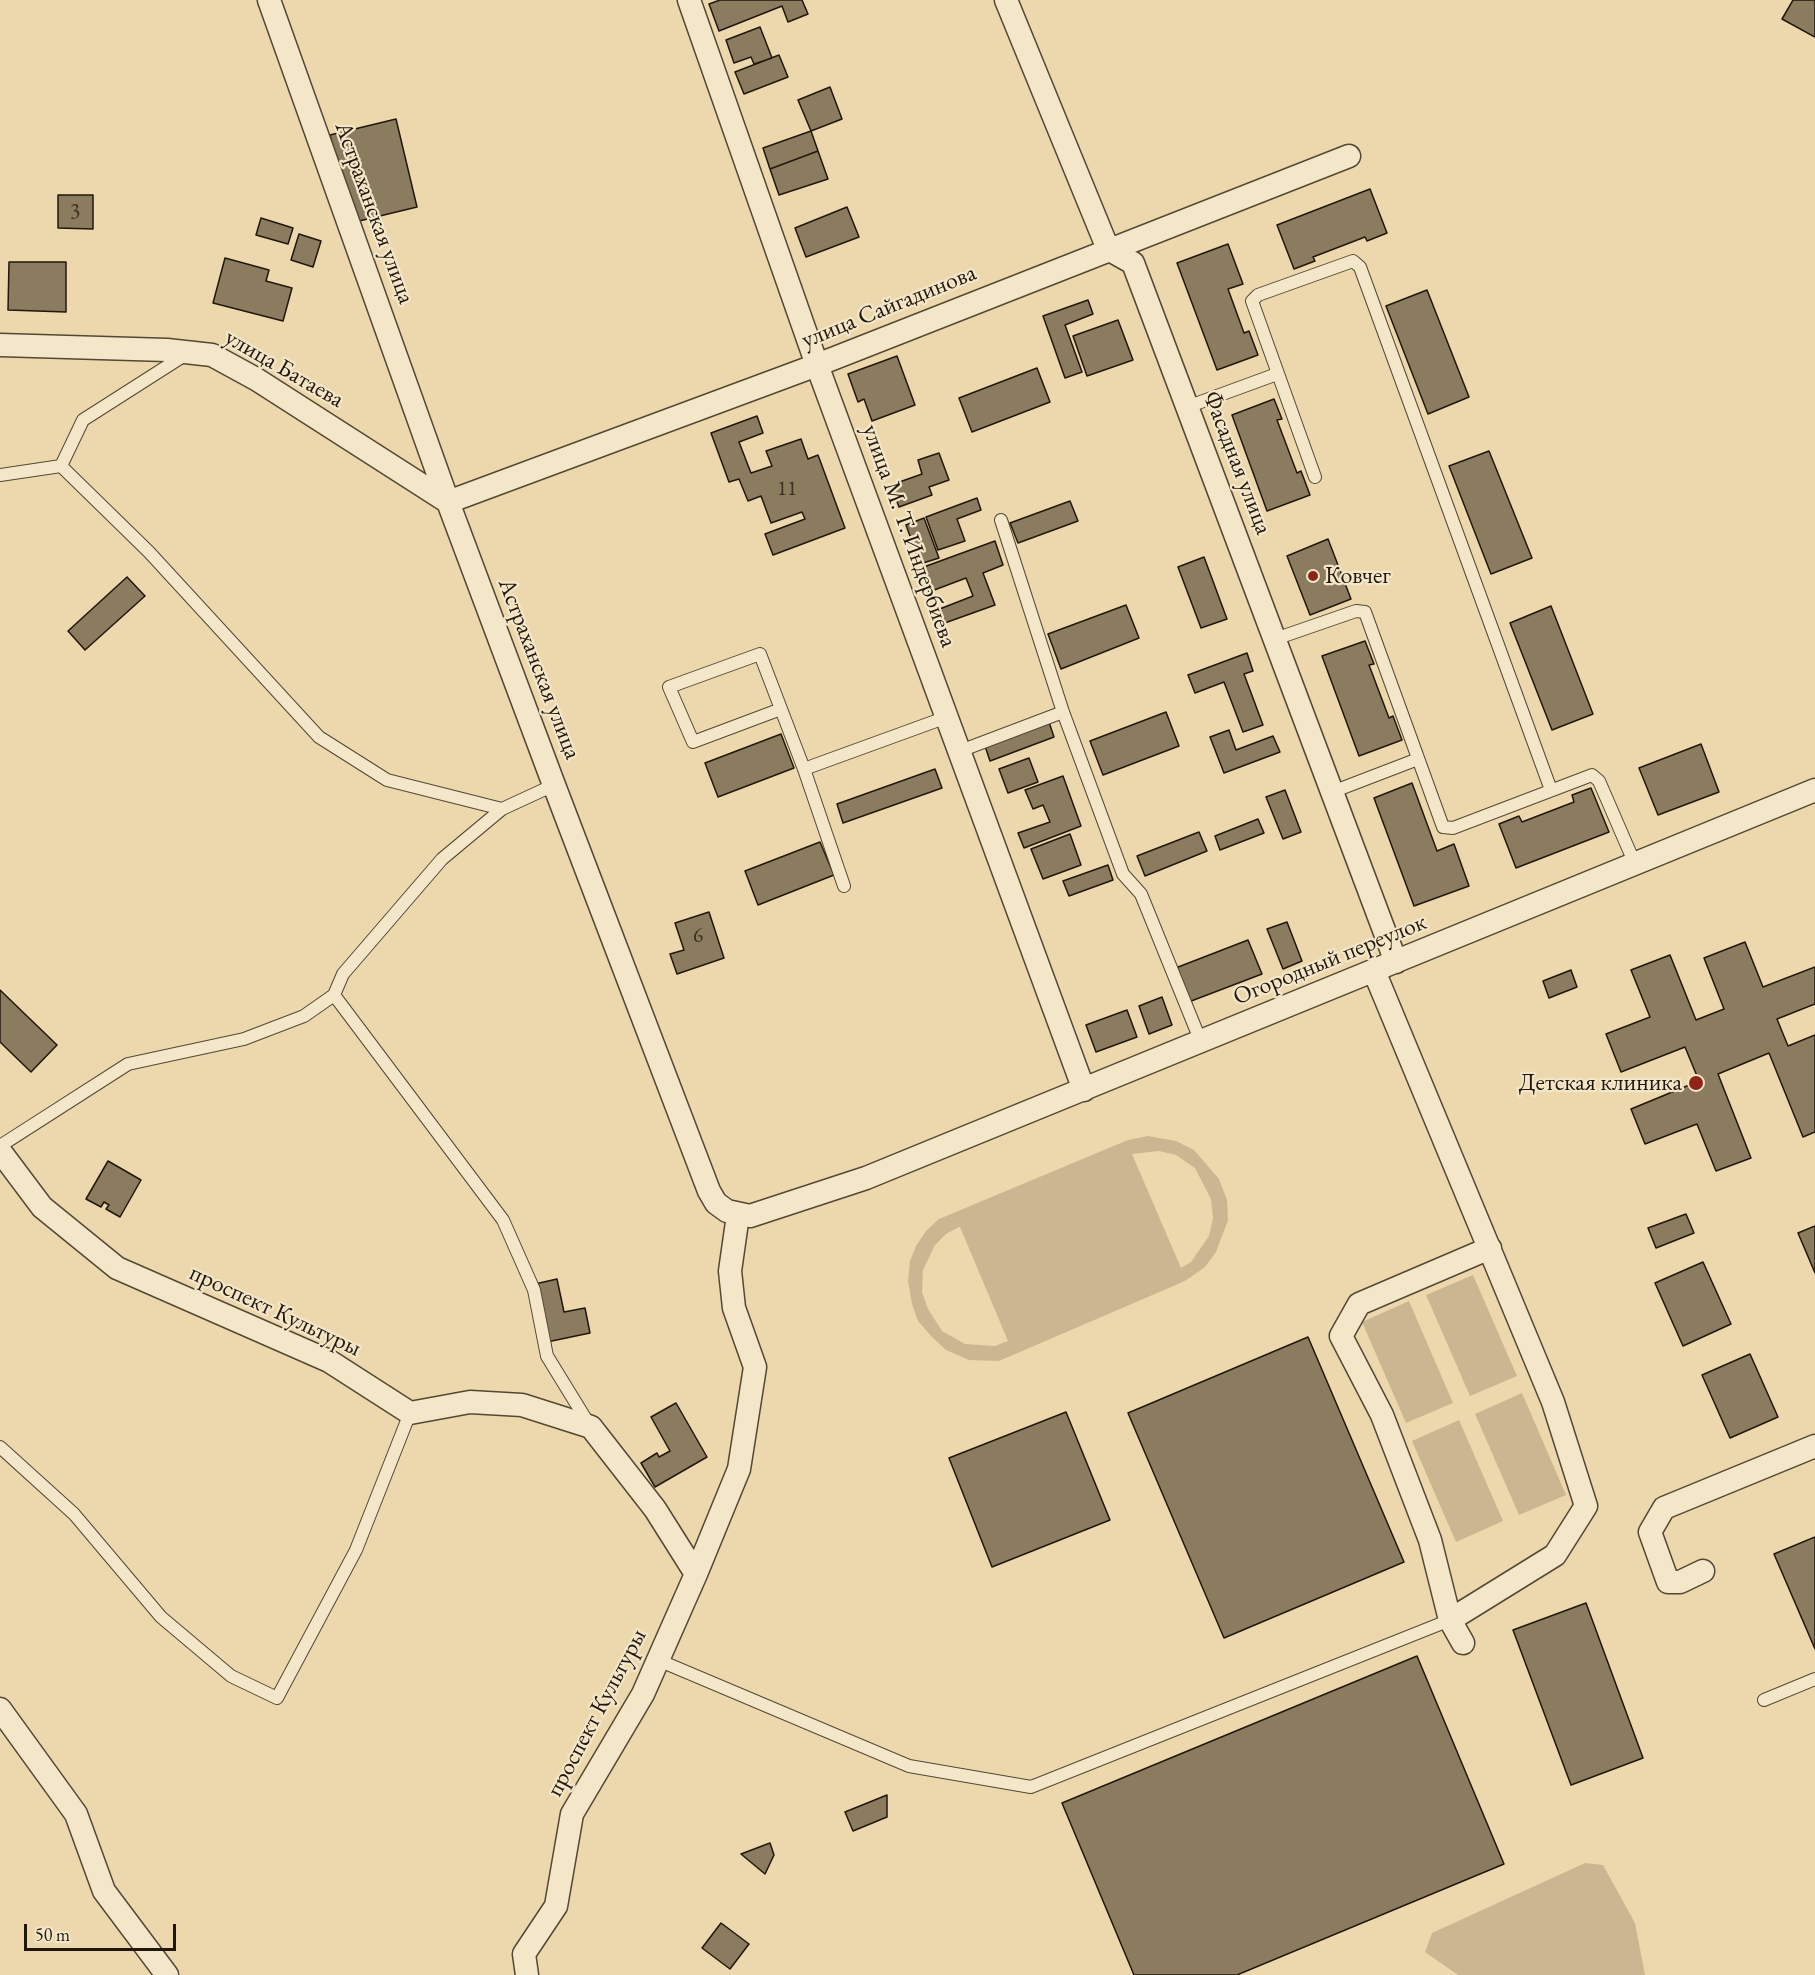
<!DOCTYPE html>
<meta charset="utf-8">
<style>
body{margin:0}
#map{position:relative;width:1815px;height:1975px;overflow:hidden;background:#ecd8ac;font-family:"EB Garamond",serif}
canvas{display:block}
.scale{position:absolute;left:24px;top:1924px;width:152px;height:27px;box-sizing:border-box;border:3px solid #22170c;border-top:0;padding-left:8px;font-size:18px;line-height:21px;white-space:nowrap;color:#22170c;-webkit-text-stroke:4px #f3e6c9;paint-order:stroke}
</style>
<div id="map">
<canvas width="1815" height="1975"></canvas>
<div class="scale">50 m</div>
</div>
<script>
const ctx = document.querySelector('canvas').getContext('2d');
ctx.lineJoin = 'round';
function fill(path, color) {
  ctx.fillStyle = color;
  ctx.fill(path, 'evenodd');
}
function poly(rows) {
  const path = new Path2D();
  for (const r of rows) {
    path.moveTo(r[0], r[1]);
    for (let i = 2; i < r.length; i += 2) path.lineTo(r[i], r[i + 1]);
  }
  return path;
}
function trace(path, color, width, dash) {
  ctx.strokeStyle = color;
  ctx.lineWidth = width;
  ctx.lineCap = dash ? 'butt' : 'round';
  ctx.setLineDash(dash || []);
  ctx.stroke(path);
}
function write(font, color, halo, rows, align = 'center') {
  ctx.font = font + ' "EB Garamond",serif';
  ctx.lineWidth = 4.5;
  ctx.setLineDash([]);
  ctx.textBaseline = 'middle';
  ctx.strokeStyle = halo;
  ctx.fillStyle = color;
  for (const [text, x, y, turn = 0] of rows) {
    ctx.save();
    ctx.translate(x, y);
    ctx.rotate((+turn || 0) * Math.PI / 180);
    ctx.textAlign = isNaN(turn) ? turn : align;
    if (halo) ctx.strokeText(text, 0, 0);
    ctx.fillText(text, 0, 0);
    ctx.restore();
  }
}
const green = poly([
 [1148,1136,1176,1141,1194,1150,1219,1179,1227,1200,1228,1220,1216,1252,1205,1267,1185,1281,999,1361,969,1360,946,1350,931,1336,918,1321,912,1304,908,1281,910,1261,916,1246,926,1231,939,1219,1128,1140],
 [1159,1151,1176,1155,1195,1168,1211,1199,1213,1218,1209,1236,1191,1262,1181,1268,1132,1154],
 [959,1227,960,1227,1008,1341,995,1346,965,1344,942,1331,928,1309,922,1292,923,1270,935,1245,946,1234],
 [1473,1275,1517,1376,1470,1396,1426,1295],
 [1409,1301,1453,1403,1406,1423,1362,1322],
 [1522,1393,1566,1495,1519,1515,1475,1414],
 [1459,1420,1503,1521,1456,1542,1412,1441],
 [1585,1863,1603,1865,1635,1923,1645,1975,1458,1975,1425,1952,1432,1933]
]);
const building = poly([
 [720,0,802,0,808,14,788,22,782,6,719,31,709,4,720,0],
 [1793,0,1815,0,1815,37,1782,19,1793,0],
 [760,27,772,58,754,64,751,57,734,63,726,40,760,27],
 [779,55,788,77,744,94,735,72,779,55],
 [830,87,842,119,811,131,798,100,830,87],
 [396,119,417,207,351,223,330,135,396,119],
 [811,131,818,151,770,169,763,148,811,131],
 [818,151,828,179,779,195,770,169,818,151],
 [1370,189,1387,233,1367,241,1365,237,1313,257,1315,261,1294,269,1277,225,1370,189],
 [58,195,93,195,93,229,58,228,58,195],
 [847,207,859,237,806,257,795,228,847,207],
 [261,218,293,228,288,244,256,235,261,218],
 [299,234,321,241,313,267,291,260,299,234],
 [1228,244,1243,284,1228,289,1244,333,1249,331,1258,355,1217,370,1177,263,1228,244],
 [225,258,269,270,266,281,292,288,283,321,213,303,225,258],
 [9,262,66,262,66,312,8,310,9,262],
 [1427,290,1469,397,1428,414,1386,306,1427,290],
 [1088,300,1093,314,1065,325,1082,372,1065,378,1043,316,1088,300],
 [1118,320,1133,360,1087,376,1073,336,1118,320],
 [897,356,915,405,872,421,864,399,858,402,848,374,897,356],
 [1037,368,1050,402,972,432,959,398,1037,368],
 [1274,399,1282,419,1277,420,1297,473,1301,471,1310,495,1267,511,1232,415,1274,399],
 [757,416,763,433,739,442,751,473,772,466,766,451,801,439,808,459,818,455,845,528,773,555,765,534,805,519,802,512,771,523,761,496,748,501,739,479,729,482,711,433,757,416],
 [1489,451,1532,558,1491,574,1449,466,1489,451],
 [939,453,949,480,929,487,932,495,899,507,891,485,922,474,918,460,939,453],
 [977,498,981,510,957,519,965,541,938,550,926,517,977,498],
 [1070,501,1078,521,1018,543,1010,523,1070,501],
 [924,518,939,558,920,564,906,525,924,518],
 [1328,539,1351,599,1310,615,1287,556,1328,539],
 [995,541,1003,565,983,573,995,605,942,624,937,610,973,596,966,578,929,592,921,568,995,541],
 [1204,557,1227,619,1201,628,1178,567,1204,557],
 [127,577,145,596,85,650,68,631,127,577],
 [1126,605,1139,638,1061,669,1048,634,1126,605],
 [1551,606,1593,714,1552,730,1510,623,1551,606],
 [1365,641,1374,664,1369,665,1389,718,1393,716,1402,740,1359,756,1322,656,1365,641],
 [1247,653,1253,671,1244,674,1263,725,1243,732,1224,682,1195,693,1188,675,1247,653],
 [1166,712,1179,746,1103,775,1090,741,1166,712],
 [1049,722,1054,737,990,761,985,746,1049,722],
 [1229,730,1236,750,1273,736,1280,752,1224,773,1210,737,1229,730],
 [781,734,794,768,718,797,705,763,781,734],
 [1701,744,1719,792,1658,815,1639,768,1701,744],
 [1029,758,1038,782,1008,793,999,769,1029,758],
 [935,769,942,788,843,823,837,804,935,769],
 [1063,776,1081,826,1024,848,1018,833,1050,822,1043,805,1033,809,1025,790,1063,776],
 [1412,783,1437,851,1454,844,1469,886,1414,906,1374,798,1412,783],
 [1591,788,1609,832,1516,868,1499,824,1519,816,1522,822,1574,802,1572,795,1591,788],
 [1285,790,1301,832,1283,839,1266,797,1285,790],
 [1258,819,1264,833,1220,850,1215,836,1258,819],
 [1199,832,1207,851,1145,876,1137,856,1199,832],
 [1070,834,1081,865,1043,879,1031,849,1070,834],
 [820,842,834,875,758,905,745,871,820,842],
 [1108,865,1113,880,1069,896,1063,881,1108,865],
 [709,912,724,958,677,974,670,954,684,950,675,923,709,912],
 [1287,922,1302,961,1283,969,1267,929,1287,922],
 [1248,940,1262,974,1186,1003,1173,969,1248,940],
 [1745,942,1763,987,1815,967,1815,1004,1777,1019,1788,1046,1815,1035,1815,1132,1803,1137,1769,1053,1718,1074,1751,1158,1716,1171,1697,1124,1645,1144,1631,1109,1699,1081,1685,1047,1621,1072,1606,1034,1650,1017,1631,970,1670,955,1696,1020,1724,1009,1704,958,1745,942],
 [1571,970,1577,987,1549,998,1543,981,1571,970],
 [0,990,57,1045,31,1072,0,1042,0,990],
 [1162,997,1172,1025,1149,1034,1139,1006,1162,997],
 [1127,1010,1137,1037,1096,1052,1086,1025,1127,1010],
 [108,1161,141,1180,120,1217,106,1209,109,1205,104,1202,101,1207,86,1199,108,1161],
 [1686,1214,1694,1233,1656,1248,1648,1228,1686,1214],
 [1815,1226,1815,1273,1798,1233,1815,1226],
 [1703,1262,1731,1324,1683,1346,1655,1283,1703,1262],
 [557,1279,564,1312,585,1308,590,1333,547,1342,535,1284,557,1279],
 [1308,1337,1404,1562,1224,1638,1128,1413,1308,1337],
 [1750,1354,1778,1417,1730,1438,1702,1375,1750,1354],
 [676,1403,707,1457,655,1487,641,1463,657,1453,659,1457,670,1451,651,1417,676,1403],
 [1066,1412,1110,1520,992,1567,949,1458,1066,1412],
 [1815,1537,1815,1649,1774,1554,1815,1537],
 [1586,1603,1643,1758,1571,1785,1513,1630,1586,1603],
 [1417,1656,1504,1864,1237,1975,1134,1975,1062,1803,1417,1656],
 [887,1795,887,1817,853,1831,845,1812,887,1795],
 [770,1843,774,1855,765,1874,741,1854,770,1843],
 [721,1923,749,1944,730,1969,702,1948,721,1923]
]);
const lane = poly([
 [1187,407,1277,374],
 [61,466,149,552,319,737,387,780,502,809],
 [0,475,61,466,83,420,188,353],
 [1315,477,1252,301,1258,295,1353,261,1360,267,1551,790],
 [1001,520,1063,712,1123,874,1141,894,1201,1042],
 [1275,639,1356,611,1365,612,1443,827,1453,828,1592,775,1599,781,1635,864],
 [781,709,693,742,669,687,760,654,781,709,804,769],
 [960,751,1063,712],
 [554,785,502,809,442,859,343,974,334,995,503,1220,534,1290,547,1356,590,1426],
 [1332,792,1418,759],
 [844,886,804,769,947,717],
 [0,1146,128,1064,244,1039,304,1016,334,995],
 [0,1447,74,1514,161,1617,231,1676,277,1698,356,1550,410,1413],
 [658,1660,909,1766,1031,1787,1450,1620],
 [1764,1700,1815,1679]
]);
const street = poly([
 [269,0,448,502,554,785,709,1191,716,1203,727,1211,750,1216,866,1178,1815,790],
 [689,0,817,365,1084,1090],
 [1006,0,1108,249,1133,263,1396,962],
 [0,345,167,350,212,355,256,379,448,502,817,365,1349,156],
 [1374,971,1553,1402,1586,1506,1555,1555,1450,1620],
 [0,1151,42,1207,117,1268,329,1361,410,1413,470,1402,522,1405,591,1427,655,1509,696,1574,643,1694,572,1814,556,1906,524,1954,527,1975],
 [1703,1571,1680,1582,1668,1582,1650,1532,1664,1508,1815,1446],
 [696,1574,739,1469,755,1367,734,1308,730,1271,738,1215],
 [1463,1643,1450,1620,1430,1540,1382,1415,1341,1336,1359,1304,1490,1248],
 [0,1709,76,1814,104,1891,167,1975]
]);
const markers = [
 [1313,576,6,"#8f2418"],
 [1696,1083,8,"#8f2418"]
];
const numberNames = [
 ["3",75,212],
 ["11",787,489],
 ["6",698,936]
];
const streetNames = [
 ["Астраханская улица",374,213,70],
 ["улица Сайгадинова",889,307,-22],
 ["улица Батаева",284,369,30],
 ["Фасадная улица",1237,463,69],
 ["улица М. Т. Индербиева",909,536,70],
 ["Астраханская улица",539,669,69],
 ["Огородный переулок",1330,960,-22],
 ["проспект Культуры",275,1311,25],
 ["проспект Культуры",597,1713,-62]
];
const poiNames = [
 ["Ковчег",1325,576],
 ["Детская клиника",1682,1083,"right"]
];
fill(green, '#cab791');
fill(building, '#8b7b5f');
trace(building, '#22170c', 1.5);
trace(lane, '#544734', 14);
trace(street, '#544734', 25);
trace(lane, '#f3e6c9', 12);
trace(street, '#f3e6c9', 22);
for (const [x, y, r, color] of markers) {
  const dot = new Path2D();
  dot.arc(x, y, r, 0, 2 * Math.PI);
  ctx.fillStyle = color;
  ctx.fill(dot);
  trace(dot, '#f3e6c9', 2);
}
write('21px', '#3c3021', null, numberNames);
write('24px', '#22170c', '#f3e6c9', streetNames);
write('24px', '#22170c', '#f3e6c9', poiNames, 'left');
</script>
